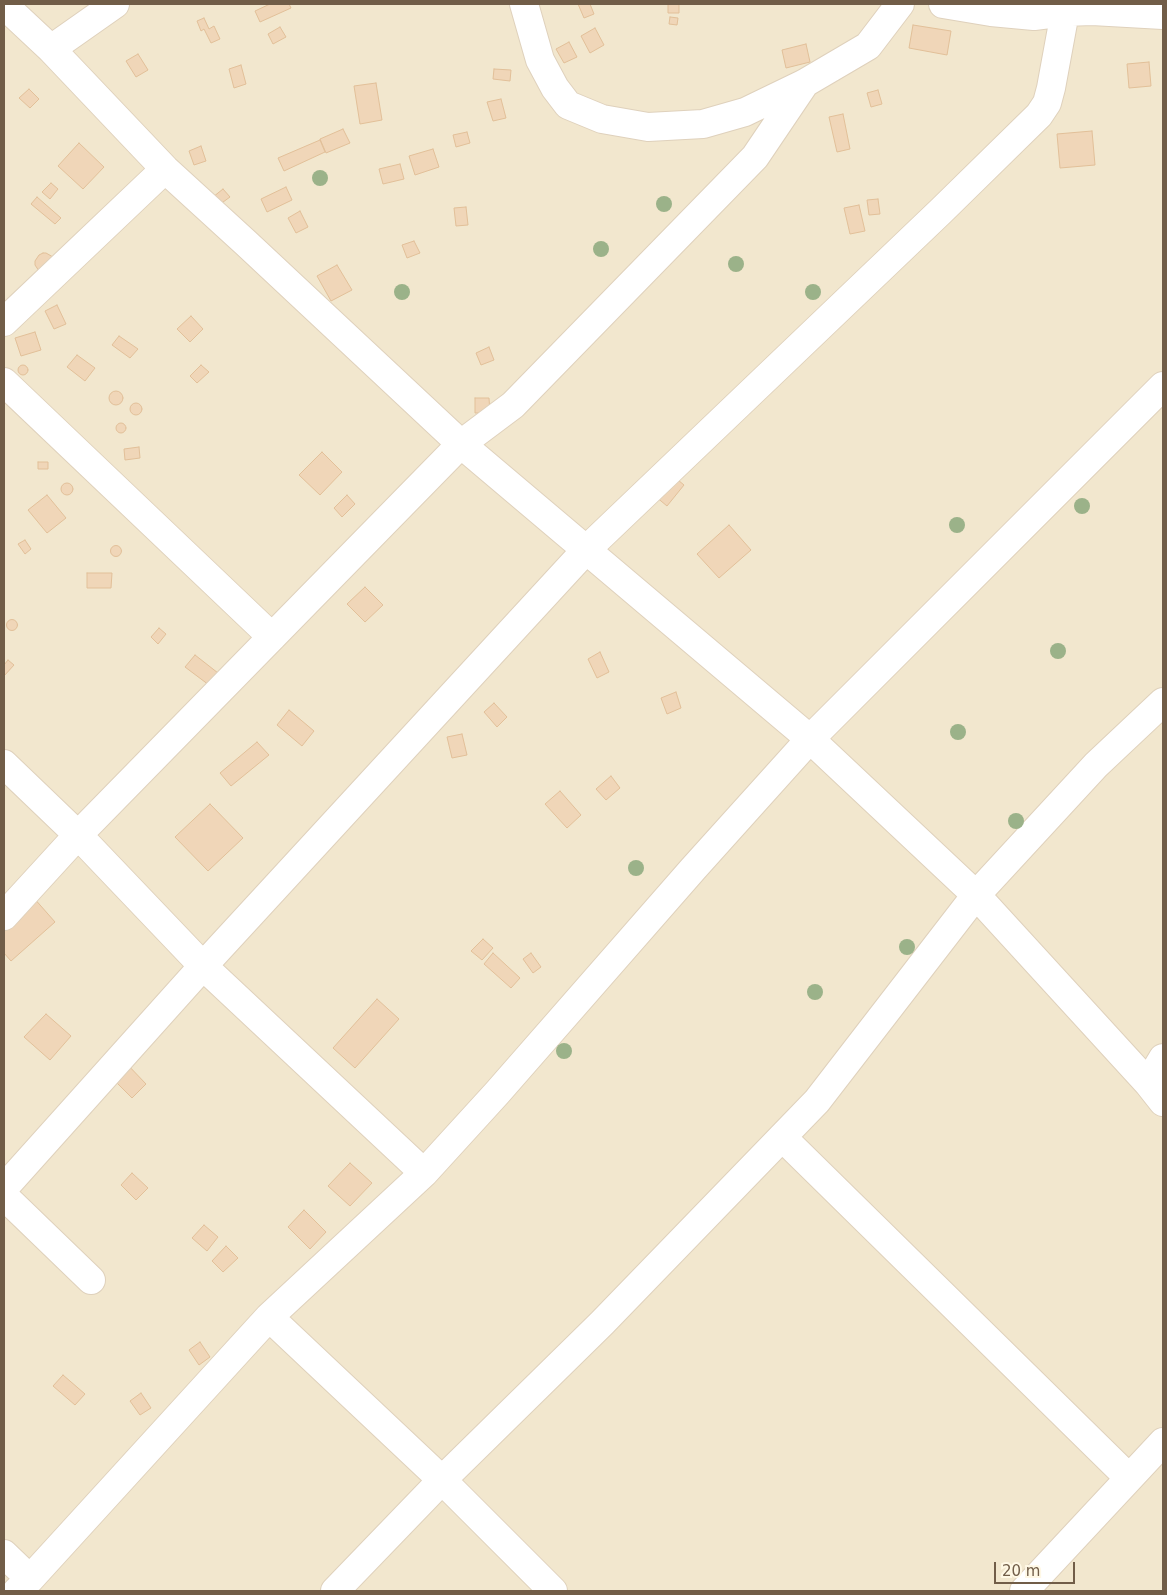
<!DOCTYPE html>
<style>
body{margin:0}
#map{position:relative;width:1167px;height:1595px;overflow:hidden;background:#fbf5df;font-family:"DejaVu Sans",sans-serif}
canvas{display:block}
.frame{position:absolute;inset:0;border:5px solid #715d48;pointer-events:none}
.scale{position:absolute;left:994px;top:1562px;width:81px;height:22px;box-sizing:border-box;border:2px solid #715d48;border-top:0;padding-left:6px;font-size:15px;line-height:18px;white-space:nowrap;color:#715d48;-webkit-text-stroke:4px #fff8e5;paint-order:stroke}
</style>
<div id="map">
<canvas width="1167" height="1595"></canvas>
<div class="frame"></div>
<div class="scale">20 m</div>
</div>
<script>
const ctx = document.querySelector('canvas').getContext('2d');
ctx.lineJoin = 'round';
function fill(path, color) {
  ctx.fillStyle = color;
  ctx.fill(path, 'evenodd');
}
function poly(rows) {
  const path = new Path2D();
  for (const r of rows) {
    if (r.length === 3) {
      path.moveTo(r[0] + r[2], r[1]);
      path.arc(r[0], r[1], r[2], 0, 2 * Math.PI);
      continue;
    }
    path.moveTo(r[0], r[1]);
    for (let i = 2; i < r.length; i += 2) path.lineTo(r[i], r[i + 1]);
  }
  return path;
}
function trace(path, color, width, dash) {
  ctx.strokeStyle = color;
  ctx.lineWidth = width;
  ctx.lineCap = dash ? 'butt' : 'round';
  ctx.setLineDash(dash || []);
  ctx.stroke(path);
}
const residential = poly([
 [4,4,1163,4,1163,1591,4,1591]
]);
const building = poly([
 [270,4,289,4,291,8,260,22,255,11,270,4],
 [578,4,590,4,594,14,584,18,578,4],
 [668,4,679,4,679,13,668,13,668,4],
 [670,17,678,18,677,25,669,24,670,17],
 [204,18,209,29,214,26,220,39,211,43,204,29,201,31,197,21,204,18],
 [913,25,951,31,947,55,909,48,913,25],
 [280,27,286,37,273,44,268,34,280,27],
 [595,28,604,45,590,53,581,36,595,28],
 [569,42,577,57,564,63,556,49,569,42],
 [806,44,810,62,786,68,782,50,806,44],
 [138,54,148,70,136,77,126,61,138,54],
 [1149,62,1151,86,1129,88,1127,64,1149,62],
 [241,65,246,84,234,88,229,69,241,65],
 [494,69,511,70,510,81,493,79,494,69],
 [376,83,382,120,360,124,354,86,376,83],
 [29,89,39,99,30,108,19,98,29,89],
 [878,90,882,104,871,107,867,93,878,90],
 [501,99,506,118,493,121,487,102,501,99],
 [843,114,850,149,837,152,829,117,843,114],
 [343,129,350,143,326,153,320,139,343,129],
 [1092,131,1095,165,1060,168,1057,134,1092,131],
 [467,132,470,143,456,147,453,135,467,132],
 [320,140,325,152,284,171,278,158,320,140],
 [79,143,104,167,83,189,58,166,79,143],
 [201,146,206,161,194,165,189,151,201,146],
 [433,149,439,167,415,175,409,156,433,149],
 [400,164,404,179,383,184,379,169,400,164],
 [51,183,58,189,50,199,42,192,51,183],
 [286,187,292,200,267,212,261,199,286,187],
 [223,189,230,197,219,205,213,197,223,189],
 [37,197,61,218,55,224,31,204,37,197],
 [878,199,880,214,869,215,867,200,878,199],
 [859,205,865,231,850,234,844,208,859,205],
 [466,207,468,225,456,226,454,208,466,207],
 [300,211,308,227,296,233,288,218,300,211],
 [414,241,420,253,407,258,402,245,414,241],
 [43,253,46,253,53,257,39,271,35,265,35,261,39,255,43,253],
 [337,265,352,290,331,301,317,276,337,265],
 [57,305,66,324,54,329,45,311,57,305],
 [191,316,203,329,190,342,177,329,191,316],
 [35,332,41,350,21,356,15,338,35,332],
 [119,336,138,349,130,358,112,345,119,336],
 [489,347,494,360,481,365,476,353,489,347],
 [77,355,95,368,85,381,67,367,77,355],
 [201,365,209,372,197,383,190,376,201,365],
 [23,370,5],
 [116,398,7],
 [475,398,489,398,490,413,475,413,475,398],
 [136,409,6],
 [121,428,5],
 [139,447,140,458,125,460,124,449,139,447],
 [322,452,342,472,320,495,299,475,322,452],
 [38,462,48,462,48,469,38,469,38,462],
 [666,470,684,485,667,506,649,491,666,470],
 [67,489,6],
 [47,495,66,518,47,533,28,510,47,495],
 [347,495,355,504,342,517,334,508,347,495],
 [729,525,751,550,719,578,697,554,729,525],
 [25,540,31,549,25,554,18,544,25,540],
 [116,551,5.5],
 [87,573,112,573,111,588,87,588,87,573],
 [365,587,383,605,365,622,347,604,365,587],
 [12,625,5.5],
 [159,628,166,634,158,644,151,637,159,628],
 [600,652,609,672,597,678,588,659,600,652],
 [195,655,218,673,209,685,185,667,195,655],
 [8,660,14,665,4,676,4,665,8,660],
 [676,692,681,708,667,714,661,698,676,692],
 [494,703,507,717,497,727,484,712,494,703],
 [289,710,314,731,302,746,277,725,289,710],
 [462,734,467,755,452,758,447,737,462,734],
 [257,742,269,755,231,786,220,773,257,742],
 [611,776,620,788,606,800,596,789,611,776],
 [560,791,581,815,567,828,545,804,560,791],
 [210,804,243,838,208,871,175,837,210,804],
 [33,897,55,922,11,961,4,953,4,924,33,897],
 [483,939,493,948,482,960,471,951,483,939],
 [493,953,520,978,511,988,484,964,493,953],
 [531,953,541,967,533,973,523,959,531,953],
 [377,999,399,1019,355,1068,333,1048,377,999],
 [46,1014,71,1036,50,1060,24,1037,46,1014],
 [125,1062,146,1084,132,1098,110,1076,125,1062],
 [350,1163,372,1183,350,1206,328,1186,350,1163],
 [132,1173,148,1188,136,1200,121,1185,132,1173],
 [304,1210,326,1232,310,1249,288,1227,304,1210],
 [204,1225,218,1237,207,1251,192,1238,204,1225],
 [226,1246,238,1258,223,1272,212,1261,226,1246],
 [200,1342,210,1357,199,1365,189,1350,200,1342],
 [63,1375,85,1394,75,1405,53,1386,63,1375],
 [141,1393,151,1408,140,1415,130,1401,141,1393]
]);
const minor = poly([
 [524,4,540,60,555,88,568,105,602,119,648,127,703,124,745,112,805,83,868,46,900,4],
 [943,4,991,12,1034,16,1065,12,1092,11,1163,15],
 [4,5,51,49,165,169,246,243,461,444,810,739,976,895,1148,1083,1163,1102],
 [51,49,115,4],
 [4,322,165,169],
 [4,382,272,637],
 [4,764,78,835,203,966,424,1173],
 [4,916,78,835,461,444,513,405,755,157,805,83],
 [1148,1083,1163,1058],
 [782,1137,1129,1478],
 [4,1188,203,966,586,550,941,211,1039,115,1047,103,1051,88,1065,12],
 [4,1196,91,1280],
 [269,1317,442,1480,553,1591],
 [4,1554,30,1579],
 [17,1591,30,1579,269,1317,424,1173,497,1093,693,869,810,739,1163,386],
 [335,1591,442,1480,602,1323,817,1101,976,895,1096,765,1163,702],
 [1024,1591,1163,1442]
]);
const trees = [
 [320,178],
 [664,204],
 [601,249],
 [736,264],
 [402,292],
 [813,292],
 [1082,506],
 [957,525],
 [1058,651],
 [958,732],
 [1016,821],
 [636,868],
 [907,947],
 [815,992],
 [564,1051]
];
fill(residential, '#f2e7ce');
fill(building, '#f0d6b8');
trace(building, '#e2c099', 1);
trace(minor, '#dfd1bc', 30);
trace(minor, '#fff', 28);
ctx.fillStyle = '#9bb289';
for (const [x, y] of trees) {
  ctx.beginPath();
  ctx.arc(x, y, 8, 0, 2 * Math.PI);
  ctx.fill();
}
</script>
